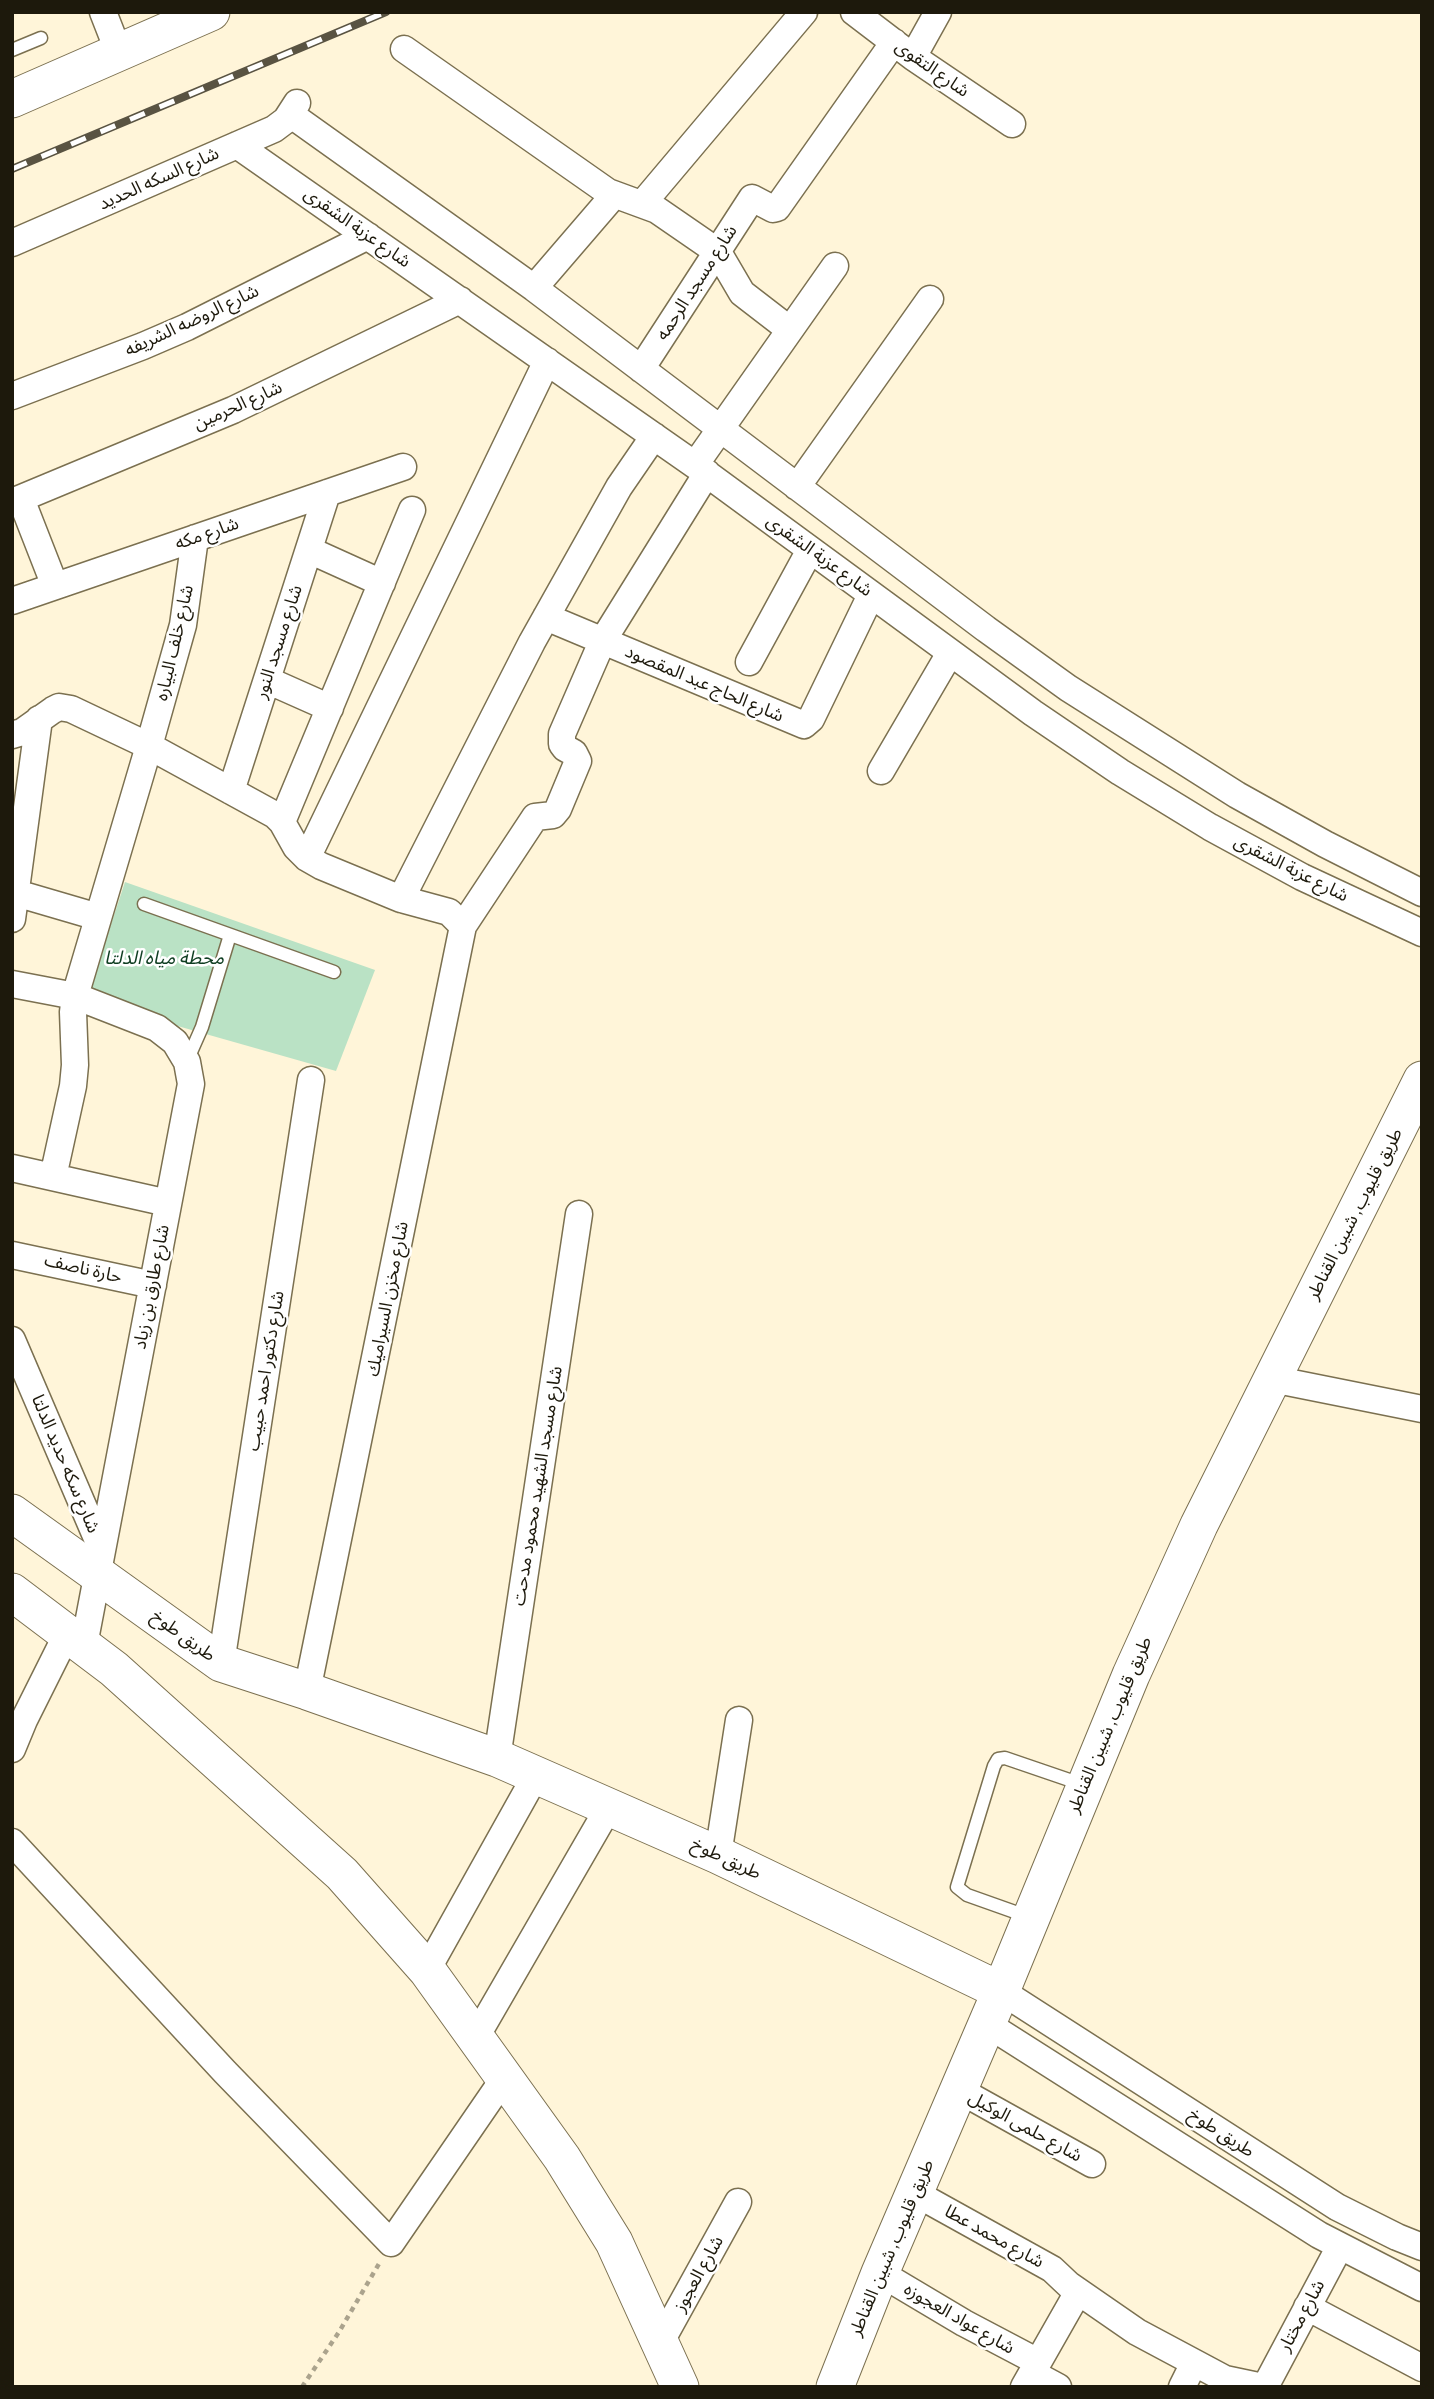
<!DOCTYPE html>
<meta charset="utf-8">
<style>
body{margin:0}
#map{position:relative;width:1434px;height:2399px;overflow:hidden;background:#fff5d9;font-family:Manrope,sans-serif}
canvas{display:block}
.frame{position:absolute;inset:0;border:14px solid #1d190c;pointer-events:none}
</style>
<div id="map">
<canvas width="1434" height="2399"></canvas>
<div class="frame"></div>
</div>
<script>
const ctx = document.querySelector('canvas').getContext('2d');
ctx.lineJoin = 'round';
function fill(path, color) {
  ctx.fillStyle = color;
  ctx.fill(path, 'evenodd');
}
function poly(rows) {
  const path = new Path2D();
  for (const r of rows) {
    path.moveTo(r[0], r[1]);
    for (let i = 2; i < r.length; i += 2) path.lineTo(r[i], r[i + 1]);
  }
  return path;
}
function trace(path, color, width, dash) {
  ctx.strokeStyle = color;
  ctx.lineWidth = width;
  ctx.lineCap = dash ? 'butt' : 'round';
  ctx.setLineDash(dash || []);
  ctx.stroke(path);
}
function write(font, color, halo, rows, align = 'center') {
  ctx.font = font + ' Manrope,"Noto Sans Arabic",sans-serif';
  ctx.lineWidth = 5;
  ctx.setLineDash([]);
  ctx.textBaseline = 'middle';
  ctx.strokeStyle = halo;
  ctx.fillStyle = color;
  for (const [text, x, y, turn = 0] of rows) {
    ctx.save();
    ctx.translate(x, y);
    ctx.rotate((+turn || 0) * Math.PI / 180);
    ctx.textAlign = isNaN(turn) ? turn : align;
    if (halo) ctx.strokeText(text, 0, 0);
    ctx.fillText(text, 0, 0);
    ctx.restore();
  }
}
const water = poly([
 [125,882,375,970,336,1071,86,1000]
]);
const path = poly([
 [302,2387,339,2332,380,2262]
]);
const lane = poly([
 [12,50,41,38],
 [144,904,334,972],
 [187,1061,202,1027,230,935],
 [1029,1917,967,1895,957,1887,994,1766,998,1759,1005,1758,1084,1785]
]);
const street = poly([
 [103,12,119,53],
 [854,12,913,57,1012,124],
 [404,49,608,192,657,210,718,252,742,293,790,330],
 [913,57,938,12],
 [290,114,534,288,986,629,1068,688,1237,795,1325,844,1422,893],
 [237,145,695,465,1033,713,1120,772,1210,827,1302,877,1422,933],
 [643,203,804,12],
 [12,243,274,129,286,120,297,103],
 [534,288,614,195],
 [641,369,752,198,773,209,777,208,894,42],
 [12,396,143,346,187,327,368,236],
 [695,465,835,266],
 [797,487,930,299],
 [21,499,55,586],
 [12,502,233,410,460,300],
 [309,550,382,583],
 [12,601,403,467],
 [546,617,804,725,811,719,871,595],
 [749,662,810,550],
 [267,680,330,708],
 [12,735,22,732,53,710,59,707,71,709,149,746,275,815,282,822,296,847,307,858,321,866,401,899,449,912,463,926,307,1691],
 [881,771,950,653],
 [231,791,327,493],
 [282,822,412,510],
 [307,858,547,361],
 [16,893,98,917],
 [401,899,532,642,619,487,654,436],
 [12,919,39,719],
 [463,926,535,817,553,815,558,809,578,761,574,753,565,748,562,744,562,734,602,642,707,473],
 [12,984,75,996,157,1028,175,1042,187,1062,191,1084,84,1645],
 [12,1168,168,1203],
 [53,1177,73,1086,75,1065,73,1012,75,996,149,746,183,625,195,538],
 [12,1255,153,1285],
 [12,1340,102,1550],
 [1272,1379,1422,1409],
 [221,1663,311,1080],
 [12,1749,24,1720,68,1632],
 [497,1758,579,1214],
 [12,1842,225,2072,391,2243,505,2077],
 [718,1855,739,1720],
 [427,1970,536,1775],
 [1001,1991,1337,2207,1397,2237,1422,2247],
 [987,2024,1319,2235,1422,2288],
 [476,2037,609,1807],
 [959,2090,1092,2164],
 [915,2193,1052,2269,1069,2285,1137,2332,1225,2379,1263,2387],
 [880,2273,964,2323,1038,2362],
 [1307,2307,1422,2368],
 [659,2345,738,2202],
 [1032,2373,1058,2387],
 [1024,2387,1078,2292],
 [1182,2387,1194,2363],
 [1265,2387,1340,2246]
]);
const secondary = poly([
 [12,99,211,12],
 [12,1513,221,1663,307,1691,497,1758,718,1855,1001,1991],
 [12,1592,114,1669,342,1874,427,1970,562,2158,614,2242,680,2387],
 [835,2387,880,2273,1001,1991,1131,1675,1199,1525,1422,1080]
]);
const rail = poly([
 [12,169,386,12]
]);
const streetNames = [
 ["شارع التقوى",932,69,35],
 ["شارع السكه الحديد",159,179,-24],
 ["شارع عزبة الشقرى",357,228,35],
 ["شارع مسجد الرحمه",697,283,-57],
 ["شارع الروضه الشريفه",192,321,-25],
 ["شارع الحرمين",238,406,-24],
 ["شارع مكه",207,534,-19],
 ["شارع عزبة الشقرى",819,556,36],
 ["شارع مسجد النور",279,642,-72],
 ["شارع خلف البياره",175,643,-77],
 ["شارع الحاج عبد المقصود",704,684,23],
 ["شارع عزبة الشقرى",1291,869,27],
 ["طريق قليوب, شبين القناطر",1355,1214,-63],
 ["حارة ناصف",83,1269,13],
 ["شارع طارق بن زياد",152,1287,-79],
 ["شارع مخزن السيراميك",388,1299,-79],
 ["شارع دكتور احمد حبيب",266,1371,-81],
 ["شارع سكه حديد الدلتا",65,1464,67],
 ["شارع مسجد الشهيد محمود مدحت",538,1486,-81],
 ["طريق طوخ",183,1636,36],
 ["طريق قليوب, شبين القناطر",1110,1725,-67],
 ["طريق طوخ",726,1859,25],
 ["شارع حلمى الوكيل",1025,2127,29],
 ["طريق طوخ",1221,2133,33],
 ["شارع محمد عطا",994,2237,29],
 ["طريق قليوب, شبين القناطر",892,2248,-67],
 ["شارع العجوز",699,2274,-61],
 ["شارع مختار",1302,2316,-62],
 ["شارع عواد العجوزه",959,2319,30]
];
const waterNames = [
 ["محطة مياه الدلتا",164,959]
];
fill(water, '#bae2c5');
trace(lane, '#7b7050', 15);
trace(street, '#7b7050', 29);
trace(secondary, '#7b7050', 39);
trace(path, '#aba38d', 4.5, [5, 5]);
trace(lane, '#fff', 12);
trace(street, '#fff', 26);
trace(secondary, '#fff', 37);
trace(rail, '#595342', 8);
trace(rail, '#fff', 5, [16]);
write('18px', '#1d190c', '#fff', streetNames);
write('italic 19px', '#0f3e22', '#fff', waterNames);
</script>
